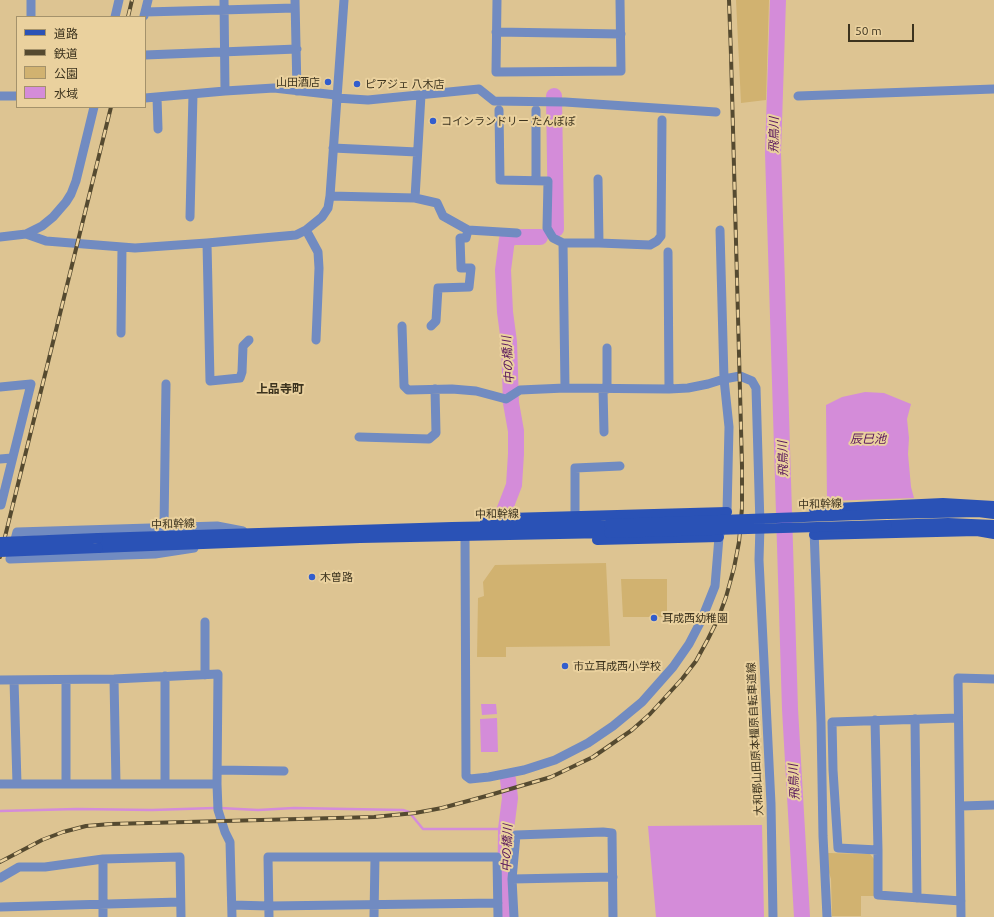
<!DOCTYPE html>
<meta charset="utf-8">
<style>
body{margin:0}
#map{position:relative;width:994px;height:917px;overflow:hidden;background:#ddc492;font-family:Ubuntu,"Noto Sans JP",sans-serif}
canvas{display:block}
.legend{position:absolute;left:16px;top:16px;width:130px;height:92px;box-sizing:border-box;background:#ead19e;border:1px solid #a4926b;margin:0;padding:5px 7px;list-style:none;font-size:12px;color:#3c331e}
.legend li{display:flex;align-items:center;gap:8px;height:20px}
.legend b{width:20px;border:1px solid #a4926b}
.scale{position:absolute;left:848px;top:24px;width:66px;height:18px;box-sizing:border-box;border:2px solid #3c331e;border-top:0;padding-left:5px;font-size:12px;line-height:14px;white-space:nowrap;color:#3c331e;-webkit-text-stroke:3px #ead19e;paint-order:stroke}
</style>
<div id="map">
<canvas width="994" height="917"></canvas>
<ul class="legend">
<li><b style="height:5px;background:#2a52b6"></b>道路</li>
<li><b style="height:5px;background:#554a30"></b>鉄道</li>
<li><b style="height:11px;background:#d1b270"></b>公園</li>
<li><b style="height:11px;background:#d48cd9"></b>水域</li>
</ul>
<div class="scale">50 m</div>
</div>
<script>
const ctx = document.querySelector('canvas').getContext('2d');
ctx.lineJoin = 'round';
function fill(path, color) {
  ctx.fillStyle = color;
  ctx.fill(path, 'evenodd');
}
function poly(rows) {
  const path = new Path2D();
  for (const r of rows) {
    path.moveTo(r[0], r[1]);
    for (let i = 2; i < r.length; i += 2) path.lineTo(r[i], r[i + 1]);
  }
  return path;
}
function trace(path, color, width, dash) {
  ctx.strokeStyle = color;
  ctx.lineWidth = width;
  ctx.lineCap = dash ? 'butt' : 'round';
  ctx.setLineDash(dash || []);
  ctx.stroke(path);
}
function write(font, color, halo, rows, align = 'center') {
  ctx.font = font + ' Ubuntu,"Noto Sans JP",sans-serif';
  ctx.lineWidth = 4;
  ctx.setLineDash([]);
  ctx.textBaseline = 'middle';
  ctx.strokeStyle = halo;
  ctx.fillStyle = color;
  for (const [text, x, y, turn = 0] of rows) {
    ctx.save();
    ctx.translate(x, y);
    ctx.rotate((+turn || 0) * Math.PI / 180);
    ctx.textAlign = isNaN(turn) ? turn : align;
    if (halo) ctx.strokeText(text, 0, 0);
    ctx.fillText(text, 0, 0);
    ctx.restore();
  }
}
const green = poly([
 [736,0,769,0,766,100,741,103],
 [606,563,610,646,506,647,506,657,477,657,478,598,484,596,483,582,495,565],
 [621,579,667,579,667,617,623,617],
 [828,853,870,854,874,859,875,896,861,896,861,916,832,916,831,879,828,869]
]);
const water = poly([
 [865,392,884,393,911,404,907,419,909,438,908,454,911,487,914,498,827,501,826,405,842,397],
 [481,704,496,704,497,714,482,715],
 [497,718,498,752,481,752,480,719],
 [762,825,764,917,656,917,648,826]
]);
const stream = poly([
 [220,808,258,810,294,808,403,810,409,812,423,829,506,829],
 [0,811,77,809,152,810,215,808]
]);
const river = poly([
 [778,0,773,153,790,709,802,917],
 [554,96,556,229],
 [504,511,514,485,516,454,516,431,511,403,509,342,505,312,503,270,507,239,515,237,540,237],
 [505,917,506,829,510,798,508,779]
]);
const minor = poly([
 [224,0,225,91],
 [295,0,297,91],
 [497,0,496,72,621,71,620,0],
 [145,12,295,8],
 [144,16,148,0],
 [31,17,31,0],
 [115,17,119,0],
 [496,32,621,34],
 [145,55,297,49],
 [0,96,17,96],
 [798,96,994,89],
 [157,97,158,129],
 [145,98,225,91,274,88,336,95],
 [336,98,368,100,479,89,494,101,565,102,716,112],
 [499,110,500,180,548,181,547,228,553,238,563,243,599,243,598,179],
 [536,110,536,180],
 [333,148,417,152],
 [330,196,415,198,421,95],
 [415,198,437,203,443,216,468,230],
 [190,217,193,94],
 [306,230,318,252,319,268,316,340],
 [720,230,724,379,740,376,752,381,756,388,760,525,759,560,771,804,773,917],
 [26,234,46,241,135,248,207,243,296,235,306,230,322,217,328,208,330,196,344,0],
 [0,237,26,234,42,226,53,217,66,202,71,194,76,181,94,107],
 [207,243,210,381,240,378,242,372,243,346,249,340],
 [563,243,565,388],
 [599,243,650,245,657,241,661,236,662,120],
 [668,252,669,389],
 [402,326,404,386,408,390,452,389,476,391,506,399,520,390,565,388,669,389,688,388,708,384,724,379,729,427,727,512,725,519],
 [431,326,436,321,438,288,469,287,471,268,461,268,460,238,466,238,468,230,517,233],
 [121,333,122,247],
 [607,348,607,389],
 [0,387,31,384,1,505,0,505],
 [603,389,604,432],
 [359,437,429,439,436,433,435,389],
 [0,459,12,458],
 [575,516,575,468,620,466],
 [164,527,166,384],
 [814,529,821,723,823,836,827,917],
 [465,536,466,776,470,779,489,777,524,770,555,760,588,743,613,726,642,702,673,667,689,644,701,621,715,586,719,537,721,531],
 [194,548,155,554,10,559,17,532,217,526,243,531],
 [205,622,205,675],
 [165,676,165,784],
 [114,679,116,784],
 [0,680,114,679,218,674,217,784,218,810,225,832,230,842,232,917],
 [14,680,17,784],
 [66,680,66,784],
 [958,718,832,722,833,770,838,848,878,850,878,895,961,901],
 [915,719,917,898],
 [875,720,878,850],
 [217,770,284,771],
 [0,784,217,784],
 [961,806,994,805],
 [0,878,19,867,45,867,103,859],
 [512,879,613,877],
 [232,905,269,906,498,903],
 [0,907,180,902],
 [103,917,103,859,180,857,181,917],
 [269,917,268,857,497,857,498,917],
 [374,917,375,857],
 [514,917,512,879,516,835,603,832,612,833,613,917],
 [961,917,958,678,994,679]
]);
const major = poly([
 [814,509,943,503,994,506],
 [887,514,978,512,994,514],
 [485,521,508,518,727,512],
 [887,525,948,523,994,525],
 [814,535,977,531,994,534],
 [98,538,452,527,609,524],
 [597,540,719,537],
 [98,548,360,538,609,533]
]);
const rail = poly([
 [128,17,132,0],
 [0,557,111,107],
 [0,862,42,840,63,832,86,826,111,824,374,817,415,813,442,808,490,795,551,777,593,757,632,730,650,714,682,679,696,661,708,639,718,619,726,597,734,568,739,542,742,508,742,466,731,55,729,0]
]);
const majorBridge = poly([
 [609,524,887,514],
 [609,533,887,525],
 [0,542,98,538],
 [0,552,98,548]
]);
const markers = [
 [328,82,4,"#325dcd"],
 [357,84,4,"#325dcd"],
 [433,121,4,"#325dcd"],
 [312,577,4,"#325dcd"],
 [654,618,4,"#325dcd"],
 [565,666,4,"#325dcd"]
];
const poiNames = [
 ["山田酒店",320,82,"right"],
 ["ピアジェ 八木店",365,84],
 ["コインランドリー たんぽぽ",441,121],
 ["木曽路",320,577],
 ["耳成西幼稚園",662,618],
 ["市立耳成西小学校",573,666]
];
const streetNames = [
 ["中和幹線",820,504,-2],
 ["中和幹線",497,514,-1],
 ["中和幹線",173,524,-2],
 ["大和郡山田原本橿原自転車道線",755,739,-93]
];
const waterNames = [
 ["飛鳥川",774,135,-89],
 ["中の橋川",508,360,-94],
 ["辰巳池",868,439],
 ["飛鳥川",783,459,-92],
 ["飛鳥川",794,782,-93],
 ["中の橋川",507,848,-88]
];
const neighbourhoodNames = [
 ["上品寺町",280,389]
];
fill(green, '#d1b270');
fill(water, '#d48cd9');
trace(stream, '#d48cd9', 2.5);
trace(river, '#d48cd9', 16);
trace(minor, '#718bc1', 9);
trace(major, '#2a52b6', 10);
trace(rail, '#554a30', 4);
trace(rail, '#ead19e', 2.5, [8]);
trace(majorBridge, '#2a52b6', 10);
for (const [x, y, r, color] of markers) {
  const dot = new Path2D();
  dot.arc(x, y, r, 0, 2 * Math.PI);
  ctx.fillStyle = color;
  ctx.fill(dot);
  trace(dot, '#ead19e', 1.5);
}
write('11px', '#3c331e', '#ead19e', poiNames, 'left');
write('11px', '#3c331e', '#ead19e', streetNames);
write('italic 12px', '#56145b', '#ead19e', waterNames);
write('bold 12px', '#3c331e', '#ead19e', neighbourhoodNames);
</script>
